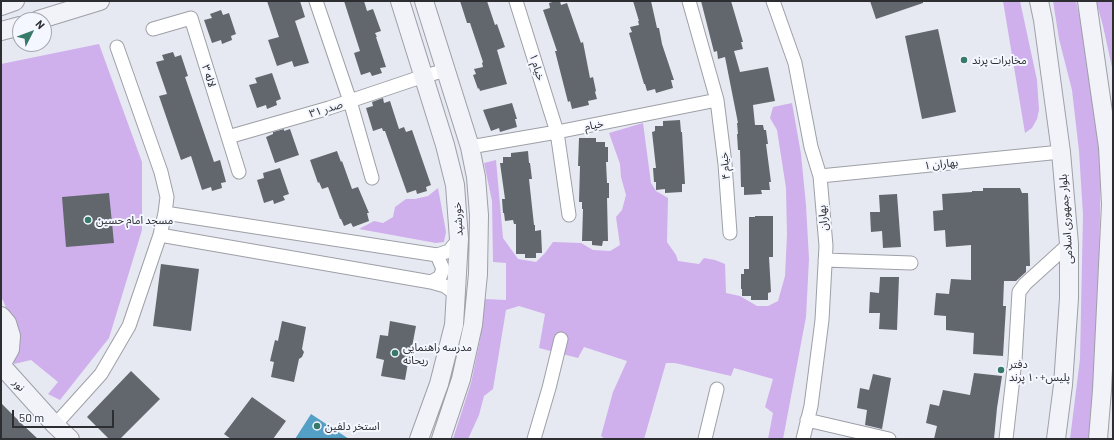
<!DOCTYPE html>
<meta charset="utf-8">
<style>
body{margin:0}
#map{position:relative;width:1114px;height:440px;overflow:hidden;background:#e6e9f1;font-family:Barlow,sans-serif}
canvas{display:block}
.frame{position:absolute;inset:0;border:2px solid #2d2e31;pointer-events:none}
.north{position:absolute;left:12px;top:12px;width:40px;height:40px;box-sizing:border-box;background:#f4f7ff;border:1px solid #a4a7ad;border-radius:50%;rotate:48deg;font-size:11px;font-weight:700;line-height:16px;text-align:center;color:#2d2e31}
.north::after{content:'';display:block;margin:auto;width:14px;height:18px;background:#387a6a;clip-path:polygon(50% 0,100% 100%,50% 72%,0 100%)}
.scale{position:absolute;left:12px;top:410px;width:102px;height:18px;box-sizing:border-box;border:2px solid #2d2e31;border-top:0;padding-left:5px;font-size:12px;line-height:14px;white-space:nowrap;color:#2d2e31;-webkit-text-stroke:3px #f4f7ff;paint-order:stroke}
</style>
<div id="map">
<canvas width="1114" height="440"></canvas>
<div class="frame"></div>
<div class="north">N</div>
<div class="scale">50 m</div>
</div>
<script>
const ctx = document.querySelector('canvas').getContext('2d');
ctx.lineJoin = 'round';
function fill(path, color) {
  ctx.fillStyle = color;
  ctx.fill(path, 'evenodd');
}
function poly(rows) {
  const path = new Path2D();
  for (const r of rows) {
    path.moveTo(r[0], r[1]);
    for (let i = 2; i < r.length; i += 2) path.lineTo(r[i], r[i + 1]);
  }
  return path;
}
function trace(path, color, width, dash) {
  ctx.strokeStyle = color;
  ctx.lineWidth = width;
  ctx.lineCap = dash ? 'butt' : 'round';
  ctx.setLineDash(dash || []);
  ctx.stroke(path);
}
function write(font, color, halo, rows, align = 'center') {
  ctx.font = font + ' Barlow,"Noto Sans Arabic",sans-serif';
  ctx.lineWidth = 4;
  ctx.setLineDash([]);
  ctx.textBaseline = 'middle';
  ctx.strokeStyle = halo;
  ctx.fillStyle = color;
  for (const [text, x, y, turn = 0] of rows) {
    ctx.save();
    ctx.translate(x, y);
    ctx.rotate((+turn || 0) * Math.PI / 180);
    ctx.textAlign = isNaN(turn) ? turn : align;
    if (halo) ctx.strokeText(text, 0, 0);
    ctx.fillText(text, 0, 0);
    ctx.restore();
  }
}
const green = poly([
 [1003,1,1020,1,1037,80,1039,110,1037,119,1032,128,1025,133],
 [1053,1,1076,1,1079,14,1101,147,1099,278,1091,439,1070,439,1080,359,1083,215,1079,151,1072,90,1059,39],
 [1096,1,1113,1,1113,72,1103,26],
 [99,44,142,162,142,230,109,338,60,400,48,394,58,382,31,360,14,364,15,332,3,300,1,299,1,64],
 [792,103,801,154,806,205,809,259,806,317,783,439,768,439,773,413,765,407,773,379,734,368,731,376,675,363,666,363,644,439,605,439,601,436,613,392,627,361,584,347,578,358,539,348,545,314,519,306,506,310,493,389,484,396,479,415,468,439,453,439,471,383,480,340,485,299,506,300,506,263,493,262,492,201,484,163,496,160,503,238,518,259,536,262,545,253,553,242,581,243,593,250,610,251,620,245,616,217,622,210,626,195,621,177,620,164,609,133,643,123,651,183,656,191,668,198,667,242,676,255,678,261,699,264,704,258,715,260,725,264,726,293,740,296,757,306,768,306,778,301,785,276,787,235,786,188,777,130,770,118,773,107],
 [438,188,446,232,444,242,436,243,359,229,374,221,383,223,393,217,395,207,406,199,415,199,428,196]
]);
const water = poly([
 [311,414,349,439,295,439]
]);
const building = poly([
 [267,1,300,1,305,17,295,21,309,63,294,67,292,61,277,66,268,40,279,37],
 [344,1,364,1,367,11,373,9,381,31,375,33,377,37,376,37,386,67,380,68,382,73,372,76,370,72,361,75,354,53,360,51],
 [460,1,487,1,495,25,497,24,505,47,497,50,507,84,480,91,479,88,478,89,473,75,476,74,474,69,483,67,482,63,483,62,470,23,467,23],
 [556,1,560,1,561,5,567,3,581,43,583,42,590,78,593,77,596,91,595,92,597,99,588,101,589,105,572,109,570,101,568,102,555,51,557,51,543,10,550,8,549,3],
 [633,1,651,1,657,28,659,28,662,44,674,80,671,80,673,88,656,93,655,89,647,91,645,84,644,84,629,33,632,32,630,27,639,25,638,21,639,21],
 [701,1,731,1,743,42,741,42,743,49,734,51,740,72,768,67,775,101,753,105,755,125,763,125,764,130,766,130,768,144,766,144,771,182,769,182,770,190,761,190,762,194,744,195,744,187,741,187,740,150,738,150,737,134,738,134,737,123,738,123,725,57,718,59,717,51,714,52],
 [870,1,923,1,923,3,876,19],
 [221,10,223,15,229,13,236,34,231,36,232,40,222,44,221,40,212,43,204,20,212,18,210,14],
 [938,29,956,112,922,119,905,36],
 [173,52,175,57,181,55,188,76,185,77,214,162,220,160,226,182,221,183,222,188,212,191,211,187,202,190,191,156,181,160,159,96,167,94,156,62,164,60,162,55],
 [272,73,281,99,276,101,277,105,267,109,266,105,257,108,249,85,257,83,255,78],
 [383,98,384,103,390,101,399,129,404,127,406,132,412,130,431,185,426,187,427,191,417,194,416,190,407,193,385,131,383,131,382,128,373,131,366,108,373,106,372,102],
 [512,103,517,119,515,119,517,127,500,132,499,128,491,131,483,110],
 [680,120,681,132,682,132,685,184,682,184,682,192,665,193,665,189,656,190,656,182,654,182,653,168,656,168,652,132,655,131,655,126,663,126,663,121],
 [284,129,284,131,290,129,299,155,275,163,266,137,273,134,273,132],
 [579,138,596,138,596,142,605,142,605,147,608,147,608,162,606,162,607,183,609,183,609,198,607,198,608,241,603,241,602,246,592,245,592,241,582,241,583,209,582,209,582,202,579,202,580,166,578,166],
 [337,151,341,162,342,161,352,189,358,187,369,213,367,213,369,221,353,227,351,223,344,226,341,219,340,219,328,187,322,189,319,182,318,183,310,160],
 [528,151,529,163,530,163,532,179,529,179,534,225,535,225,535,231,541,230,542,253,536,253,536,258,525,258,525,254,516,254,516,224,514,224,513,220,505,221,504,213,503,213,502,199,505,199,500,163,503,163,503,157,511,157,511,153],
 [280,168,289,194,283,196,285,200,274,204,273,200,264,203,257,180,264,178,263,173],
 [983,188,1020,188,1022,193,1028,193,1030,266,1026,266,1026,272,1016,281,1004,281,1003,306,1006,306,1003,356,973,354,974,333,946,330,946,316,934,315,936,293,949,294,951,279,971,280,971,245,946,247,945,230,934,231,933,211,943,210,942,194,972,192,972,191,983,191],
 [109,193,114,243,66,247,62,197],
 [897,194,901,247,883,248,882,231,871,232,870,212,880,212,879,195],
 [755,216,773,216,773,257,769,257,771,292,768,293,768,300,751,300,751,296,742,296,742,289,741,289,741,274,744,274,744,269,749,269,749,217,755,217],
 [161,264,199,269,191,331,153,326],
 [880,277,899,277,897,330,879,329,880,313,869,313,870,292,879,293],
 [282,321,306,327,302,349,304,352,302,357,299,359,294,382,271,377,274,362,270,361,275,340,278,341],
 [390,321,416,326,412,347,414,350,412,355,409,357,405,380,381,376,384,360,376,358,380,335,388,336],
 [131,371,160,399,120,439,109,439,87,417],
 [974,373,1002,376,997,408,994,439,934,439,937,426,926,423,930,404,939,406,943,390,970,395],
 [873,374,891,378,882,429,865,425,867,410,857,408,860,388,869,390],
 [252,397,286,421,273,439,231,439,224,434],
 [1,403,23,425,38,439,1,439]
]);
const street = poly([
 [316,1,350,101,372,178],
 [516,1,557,132,569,215],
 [689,1,717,100,725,164,730,233],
 [773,1,795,63,811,147,820,176,826,246,822,320,811,406,803,439],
 [153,29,191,18,239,172],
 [228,137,329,108,424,76,447,70],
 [470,147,557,132,717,100],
 [820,176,1061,152],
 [165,213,437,255,449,251,459,239],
 [160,235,431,282,445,286,457,295],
 [825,260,911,263],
 [431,282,440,277,443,269,437,255],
 [807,420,889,439],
 [55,425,101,374,129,326,160,235,165,213,167,197,161,172,117,47],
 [534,439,549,388,561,339],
 [705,439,717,389],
 [1006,439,1015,360,1019,292,1025,284,1069,244]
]);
const secondary = poly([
 [400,1,445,145,455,185,459,239,454,325,439,384,419,439],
 [424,1,470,147,476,177,479,215,478,274,473,325,461,379,441,439],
 [1039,1,1043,20,1061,152,1069,244,1069,298,1063,385,1056,439],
 [1087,1,1108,147,1111,204,1102,390,1098,439],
 [1,6,15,1],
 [38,20,100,1],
 [1,31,20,26],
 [1,316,7,323,11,336,10,349,1,365],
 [1,365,55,425,70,439]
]);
const markers = [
 [964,60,4,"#387a6a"],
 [88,220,4,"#387a6a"],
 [395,353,4,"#387a6a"],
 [1001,370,4,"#387a6a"],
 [317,426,4,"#387a6a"]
];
const poiNames = [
 ["مخابرات پرند",972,60],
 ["مسجد امام‌ حسین",96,220],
 ["مدرسه راهنمایی",403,347],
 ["ریحانه",403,360],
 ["دفتر",1009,364],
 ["پلیس+۱۰ پرند",1009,377],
 ["استخر دلفین",325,426]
];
const streetNames = [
 ["خیام ۱",537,67,73],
 ["لاله ۳",209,76,73],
 ["صدر ۳۱",326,109,-17],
 ["خیام",594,125,-11],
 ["بهاران ۱",941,164,-6],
 ["خیام ۴",725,166,-96],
 ["بهاران",823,218,-95],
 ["خورشید",458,219,-94],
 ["بلوار جمهوری اسلامی",1066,219,-94],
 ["نور",19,385,48]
];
fill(green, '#d0afed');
fill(water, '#549fc5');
fill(building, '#62676d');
trace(street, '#9da0a7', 15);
trace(secondary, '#9da0a7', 20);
trace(street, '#fff', 13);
trace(secondary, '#f2f2f9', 18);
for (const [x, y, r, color] of markers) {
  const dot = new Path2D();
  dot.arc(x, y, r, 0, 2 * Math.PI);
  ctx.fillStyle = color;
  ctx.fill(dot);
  trace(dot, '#f4f7ff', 1.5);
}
write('11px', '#2d2e31', '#f4f7ff', poiNames, 'left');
write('11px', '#2d2e31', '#f4f7ff', streetNames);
</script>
